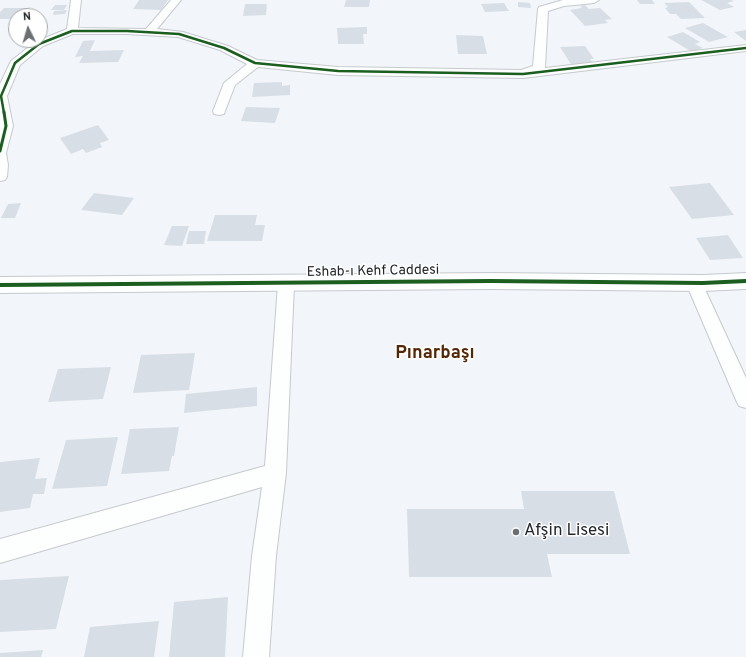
<!DOCTYPE html>
<meta charset="utf-8">
<style>
body{margin:0}
#map{position:relative;width:746px;height:657px;overflow:hidden;background:#f2f6fa;font-family:Overpass,sans-serif}
canvas{display:block}
.north{position:absolute;left:8px;top:8px;width:40px;height:40px;box-sizing:border-box;background:#fff;border:1px solid #a7a8aa;border-radius:50%;rotate:355deg;font-size:11px;font-weight:700;line-height:16px;text-align:center;color:#23262a}
.north::after{content:'';display:block;margin:auto;width:14px;height:18px;background:#6b6f73;clip-path:polygon(50% 0,100% 100%,50% 72%,0 100%)}
</style>
<div id="map">
<canvas width="746" height="657"></canvas>
<div class="north">N</div>
</div>
<script>
const ctx = document.querySelector('canvas').getContext('2d');
ctx.lineJoin = 'round';
function fill(path, color) {
  ctx.fillStyle = color;
  ctx.fill(path, 'evenodd');
}
function poly(rows) {
  const path = new Path2D();
  for (const r of rows) {
    path.moveTo(r[0], r[1]);
    for (let i = 2; i < r.length; i += 2) path.lineTo(r[i], r[i + 1]);
  }
  return path;
}
function trace(path, color, width, dash) {
  ctx.strokeStyle = color;
  ctx.lineWidth = width;
  ctx.lineCap = dash ? 'butt' : 'round';
  ctx.setLineDash(dash || []);
  ctx.stroke(path);
}
function write(font, color, halo, rows, align = 'center') {
  ctx.font = font + ' Overpass,sans-serif';
  ctx.lineWidth = 3;
  ctx.setLineDash([]);
  ctx.textBaseline = 'middle';
  ctx.strokeStyle = halo;
  ctx.fillStyle = color;
  for (const [text, x, y, turn = 0] of rows) {
    ctx.save();
    ctx.translate(x, y);
    ctx.rotate((+turn || 0) * Math.PI / 180);
    ctx.textAlign = isNaN(turn) ? turn : align;
    if (halo) ctx.strokeText(text, 0, 0);
    ctx.fillText(text, 0, 0);
    ctx.restore();
  }
}
const building = poly([
 [139,0,168,0,161,10,133,9],
 [346,0,370,0,369,7,344,7],
 [637,0,652,0,655,4,640,4],
 [701,0,731,0,734,1,727,3,734,7,720,10],
 [518,2,530,3,531,8,518,7],
 [689,2,705,18,681,19,676,14,670,14,665,8,668,7,664,3],
 [504,3,509,11,485,12,481,4],
 [245,4,267,4,266,15,243,16],
 [55,5,67,5,64,10,51,10],
 [585,5,589,9,600,8,612,19,605,20,608,23,585,26,570,10,582,8,580,6],
 [4,8,27,8,20,16,16,16,16,19,0,19,0,12],
 [67,10,65,14,53,15,54,11],
 [703,23,728,37,709,42,685,28],
 [367,27,367,34,363,34,364,44,338,44,337,28],
 [746,30,746,41,734,32],
 [683,32,700,42,695,44,703,48,692,52,667,37],
 [456,35,483,36,487,54,458,54],
 [95,40,90,51,124,50,118,62,79,63,83,56,75,57,83,41],
 [585,46,594,59,590,59,594,64,572,66,560,47],
 [282,82,282,86,290,85,290,95,252,97,254,83],
 [246,107,280,108,275,123,241,121],
 [98,125,109,140,100,143,102,147,86,153,83,149,71,154,60,138],
 [710,183,734,215,692,219,669,187],
 [94,193,134,198,122,215,81,210],
 [21,203,15,218,1,218,8,204],
 [215,215,257,215,255,225,265,225,262,241,207,241],
 [172,226,189,226,182,246,164,245],
 [189,231,206,231,204,244,186,244],
 [728,235,743,258,710,260,696,238],
 [195,353,189,390,133,393,141,355],
 [111,367,103,399,48,402,58,369],
 [257,387,257,406,184,413,186,394],
 [179,427,174,456,172,456,169,471,121,474,130,429],
 [118,437,107,486,52,489,66,440],
 [40,458,35,479,47,478,44,494,33,494,30,508,0,512,0,462],
 [521,491,614,491,630,554,547,554,552,577,409,577,407,509,524,509],
 [69,576,56,629,0,632,0,580],
 [228,597,225,657,169,657,174,602],
 [159,621,154,657,84,657,90,627],
 [43,650,41,657,0,657,0,653]
]);
const street = poly([
 [71,0,81,0,78,28,146,29,171,0,181,0,157,29,183,32,228,46,257,60,338,67,521,70,533,66,538,9,539,7,563,0,599,0,594,3,564,6,548,11,545,68,746,45,746,51,523,78,338,75,258,67,235,85,225,111,224,114,219,115,214,114,213,111,224,83,247,64,220,50,178,37,127,34,73,34,43,46,20,65,7,96,13,126,6,153,8,165,7,177,5,180,0,181,0,84,11,61,35,42,67,29,71,0],
 [694,277,700,279,702,283,746,378,746,408,739,406,736,400,686,283,688,279,694,277],
 [286,278,292,280,294,284,286,473,276,556,269,657,243,657,252,556,262,487,0,563,0,539,265,466,278,284,280,280,286,278]
]);
const secondary = poly([
 [491,273,703,275,746,273,746,289,703,291,491,289,0,293,0,277,491,273]
]);
const cyclewayFar2 = poly([
 [4,113,1,96,15,63,39,44,72,31,127,31,179,34,224,48,255,63,338,71,523,74,746,48]
]);
const cyclewayFar1 = poly([
 [0,151,6,126,4,112]
]);
const cycleway = poly([
 [0,285,491,281,703,283,746,281]
]);
const markers = [
 [516,532,4,"#6b6f73"]
];
const streetNames = [
 ["Eshab-ı Kehf Caddesi",373,272,-1]
];
const nearPoinames = [
 ["Afşin Lisesi",524,532]
];
const districtNames = [
 ["Pınarbaşı",435,354]
];
fill(building, '#d8dee6');
trace(street, '#c6c9cd', 2);
trace(secondary, '#c6c9cd', 2);
fill(street, '#fdfefe');
fill(secondary, '#fdfefe');
trace(cyclewayFar2, '#1b5e20', 2.5);
trace(cyclewayFar1, '#1b5e20', 3);
trace(cycleway, '#1b5e20', 4);
for (const [x, y, r, color] of markers) {
  const dot = new Path2D();
  dot.arc(x, y, r, 0, 2 * Math.PI);
  ctx.fillStyle = color;
  ctx.fill(dot);
  trace(dot, '#fff', 1.5);
}
write('14px', '#23262a', '#fff', streetNames);
write('17px', '#23262a', '#fff', nearPoinames, 'left');
write('bold 18px', '#542705', '#fff', districtNames);
</script>
